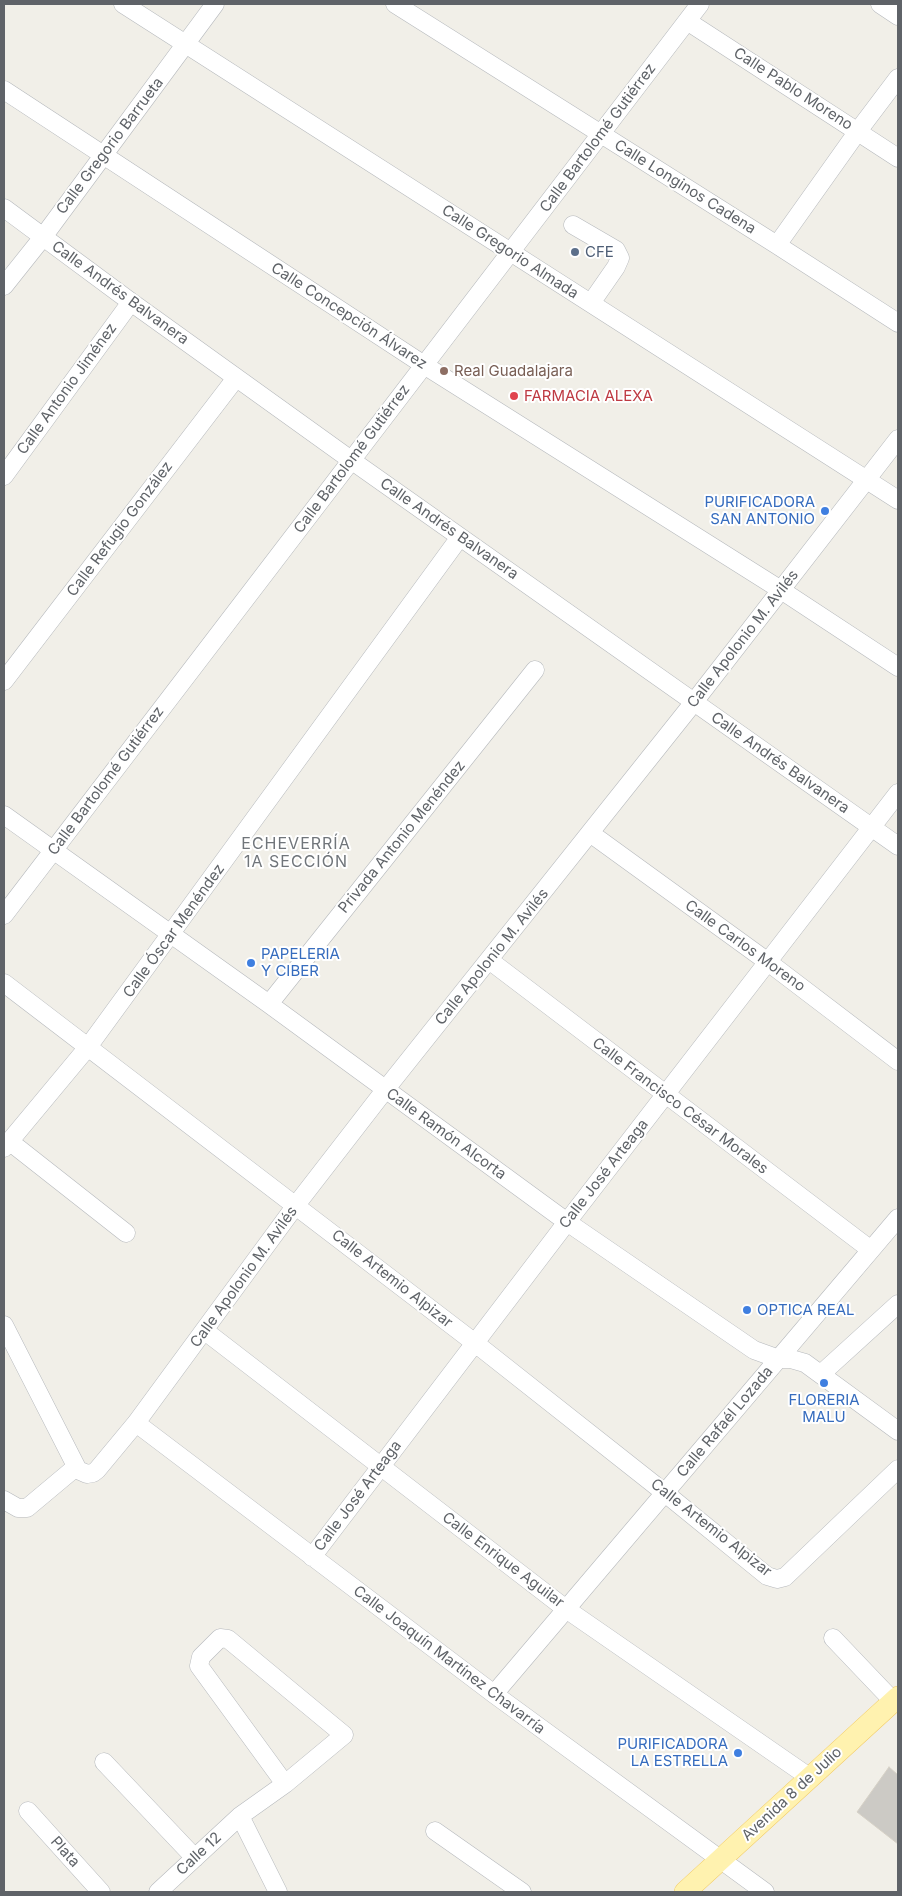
<!DOCTYPE html>
<meta charset="utf-8">
<style>
body{margin:0}
#map{position:relative;width:902px;height:1896px;overflow:hidden;background:#f1efe8;font-family:Inter,sans-serif}
canvas{display:block}
.frame{position:absolute;inset:0;border:5px solid #5f6368;pointer-events:none}
</style>
<div id="map">
<canvas width="902" height="1896"></canvas>
<div class="frame"></div>
</div>
<script>
const ctx = document.querySelector('canvas').getContext('2d');
ctx.lineJoin = 'round';
function fill(path, color) {
  ctx.fillStyle = color;
  ctx.fill(path, 'evenodd');
}
function poly(rows) {
  const path = new Path2D();
  for (const r of rows) {
    path.moveTo(r[0], r[1]);
    for (let i = 2; i < r.length; i += 2) path.lineTo(r[i], r[i + 1]);
  }
  return path;
}
function trace(path, color, width, dash) {
  ctx.strokeStyle = color;
  ctx.lineWidth = width;
  ctx.lineCap = dash ? 'butt' : 'round';
  ctx.setLineDash(dash || []);
  ctx.stroke(path);
}
function write(font, color, halo, rows, align = 'center') {
  ctx.font = font + ' Inter,sans-serif';
  ctx.lineWidth = 4;
  ctx.setLineDash([]);
  ctx.textBaseline = 'middle';
  ctx.strokeStyle = halo;
  ctx.fillStyle = color;
  for (const [text, x, y, turn = 0] of rows) {
    ctx.save();
    ctx.translate(x, y);
    ctx.rotate((+turn || 0) * Math.PI / 180);
    ctx.textAlign = isNaN(turn) ? turn : align;
    if (halo) ctx.strokeText(text, 0, 0);
    ctx.fillText(text, 0, 0);
    ctx.restore();
  }
}
const building = poly([
 [889,1767,898,1775,898,1844,857,1812,889,1767]
]);
const minor = poly([
 [123,4,898,500],
 [395,4,777,245,898,323],
 [880,4,898,16],
 [687,21,898,158],
 [4,90,424,365,781,590,898,667],
 [4,208,131,302,351,460,898,846],
 [573,225,616,250,620,258,616,267,591,303],
 [777,245,858,131,898,78],
 [4,286,43,237,215,4],
 [4,476,131,302],
 [4,681,236,378],
 [4,815,269,1004,567,1222,754,1350,779,1359,791,1359,805,1363,898,1431],
 [590,833,768,962,898,1061],
 [4,915,700,4],
 [489,960,871,1250],
 [4,983,475,1343,665,1493,767,1576,777,1579,785,1577,898,1469],
 [269,1004,535,670],
 [9,1141,126,1233],
 [4,1148,88,1047,460,537],
 [4,1325,78,1470,87,1474,93,1473,97,1470,136,1423,296,1205,385,1090,694,702,898,439],
 [205,1331,566,1609,809,1777],
 [821,1374,898,1304],
 [136,1423,494,1694,765,1892],
 [4,1500,18,1508,27,1508,76,1467],
 [312,1557,567,1222,898,793],
 [833,1638,893,1701],
 [494,1694,898,1218],
 [104,1762,195,1858],
 [28,1811,101,1892],
 [240,1816,278,1892],
 [435,1831,522,1892],
 [158,1892,240,1816,285,1784,199,1666,201,1657,220,1638,228,1639,344,1735,285,1784]
]);
const major = poly([
 [685,1892,898,1697]
]);
const markers = [
 [575,252,5,"#5c6f8a"],
 [444,371,5,"#8d6e63"],
 [514,396,5,"#e0444e"],
 [825,511,5,"#3f7fe0"],
 [251,963,5,"#3f7fe0"],
 [747,1310,5,"#3f7fe0"],
 [824,1383,5,"#3f7fe0"],
 [738,1753,5,"#3f7fe0"]
];
const streetNames = [
 ["Calle Pablo Moreno",793,89,33],
 ["Calle Bartolomé Gutiérrez",598,138,-53],
 ["Calle Gregorio Barrueta",110,146,-53],
 ["Calle Longinos Cadena",685,187,32],
 ["Calle Gregorio Almada",510,252,33],
 ["Calle Andrés Balvanera",120,293,36],
 ["Calle Concepción Álvarez",349,316,33],
 ["Calle Antonio Jiménez",67,389,-54],
 ["Calle Bartolomé Gutiérrez",352,459,-53],
 ["Calle Refugio González",120,529,-53],
 ["Calle Andrés Balvanera",449,529,35],
 ["Calle Apolonio M. Avilés",743,639,-52],
 ["Calle Andrés Balvanera",780,763,35],
 ["Calle Bartolomé Gutiérrez",106,781,-53],
 ["Privada Antonio Menéndez",402,837,-51],
 ["Calle Óscar Menéndez",174,931,-54],
 ["Calle Carlos Moreno",745,946,36],
 ["Calle Apolonio M. Avilés",492,957,-51],
 ["Calle Francisco César Morales",680,1106,37],
 ["Calle Ramón Alcorta",446,1134,36],
 ["Calle José Arteaga",604,1174,-52],
 ["Calle Apolonio M. Avilés",244,1277,-54],
 ["Calle Artemio Alpizar",392,1279,38],
 ["Calle Rafaél Lozada",725,1422,-50],
 ["Calle José Arteaga",358,1496,-53],
 ["Calle Artemio Alpizar",711,1528,38],
 ["Calle Enrique Aguilar",503,1560,37],
 ["Calle Joaquín Martínez Chavarría",449,1660,37],
 ["Avenida 8 de Julio",792,1794,-43],
 ["Plata",65,1852,48],
 ["Calle 12",199,1854,-43]
];
const serviceNames = [
 ["CFE",585,252]
];
const educationNames = [
 ["Real Guadalajara",454,371]
];
const healthNames = [
 ["FARMACIA ALEXA",524,396]
];
const shopNames = [
 ["PURIFICADORA",815,502],
 ["SAN ANTONIO",815,519],
 ["PAPELERIA",261,954,"left"],
 ["Y CIBER",261,971,"left"],
 ["OPTICA REAL",757,1310,"left"],
 ["FLORERIA",824,1400,"center"],
 ["MALU",824,1417,"center"],
 ["PURIFICADORA",728,1744],
 ["LA ESTRELLA",728,1761]
];
const neighbourhoodNames = [
 ["ECHEVERRÍA",296,844],
 ["1A SECCIÓN",296,862]
];
fill(building, '#cccac5');
trace(building, '#d6d1c6', 1);
trace(minor, '#b5b8bc', 19);
trace(major, '#f2c960', 22);
trace(minor, '#fff', 18);
trace(major, '#fff2af', 21);
for (const [x, y, r, color] of markers) {
  const dot = new Path2D();
  dot.arc(x, y, r, 0, 2 * Math.PI);
  ctx.fillStyle = color;
  ctx.fill(dot);
  trace(dot, '#fff', 2);
}
write('15px', '#5f6368', '#fff', streetNames);
write('15px', '#4e5e75', '#fff', serviceNames, 'left');
write('15px', '#785e54', '#fff', educationNames, 'left');
write('15px', '#be3a42', '#fff', healthNames, 'left');
write('15px', '#366cbe', '#fff', shopNames, 'right');
ctx.letterSpacing = '1px';
write('16px', '#70757a', '#fff', neighbourhoodNames);
ctx.letterSpacing = '0px';
</script>
